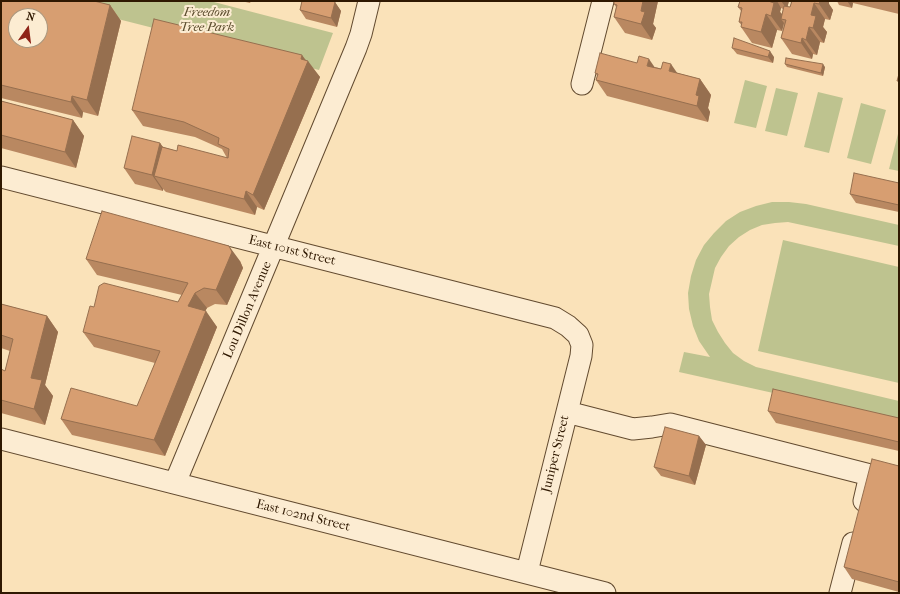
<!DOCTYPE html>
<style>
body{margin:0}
#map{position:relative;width:900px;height:594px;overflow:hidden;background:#fae2b9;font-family:"IM FELL French Canon",serif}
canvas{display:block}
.frame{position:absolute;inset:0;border:2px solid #2f1801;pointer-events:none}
.north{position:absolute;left:8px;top:8px;width:40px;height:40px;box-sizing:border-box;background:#fcecd2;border:1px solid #aa977e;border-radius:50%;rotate:14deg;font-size:11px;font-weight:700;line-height:16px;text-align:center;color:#2f1801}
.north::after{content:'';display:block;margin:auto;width:14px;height:18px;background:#8f2418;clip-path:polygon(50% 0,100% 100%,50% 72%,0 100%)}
</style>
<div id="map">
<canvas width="900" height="594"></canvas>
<div class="frame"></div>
<div class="north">N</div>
</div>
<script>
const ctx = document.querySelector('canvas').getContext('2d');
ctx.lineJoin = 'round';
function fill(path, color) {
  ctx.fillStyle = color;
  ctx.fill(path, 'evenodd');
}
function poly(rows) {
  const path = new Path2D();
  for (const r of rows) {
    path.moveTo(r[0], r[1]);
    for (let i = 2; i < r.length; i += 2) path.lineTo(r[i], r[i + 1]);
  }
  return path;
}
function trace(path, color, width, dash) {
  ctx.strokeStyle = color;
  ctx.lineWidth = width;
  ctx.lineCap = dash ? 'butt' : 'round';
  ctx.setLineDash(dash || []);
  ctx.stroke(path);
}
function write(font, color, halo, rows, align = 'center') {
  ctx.font = font + ' "IM FELL French Canon",serif';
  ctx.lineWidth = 4;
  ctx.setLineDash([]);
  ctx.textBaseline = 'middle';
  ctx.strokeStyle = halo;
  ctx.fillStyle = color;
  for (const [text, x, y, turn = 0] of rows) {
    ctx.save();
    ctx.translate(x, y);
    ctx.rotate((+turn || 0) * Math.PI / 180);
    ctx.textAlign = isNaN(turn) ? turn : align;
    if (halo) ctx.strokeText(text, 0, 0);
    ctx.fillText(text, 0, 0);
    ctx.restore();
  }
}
const green = poly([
 [47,1,214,1,214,2,333,33,319,70],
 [745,80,767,86,756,128,734,123],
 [776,88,798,93,787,136,765,131],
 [818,92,843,98,829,153,804,147],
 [861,103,886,110,871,164,847,158],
 [899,130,899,171,889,169],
 [772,202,789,202,806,204,899,225,899,246,788,222,775,223,762,225,750,230,739,237,729,246,721,257,715,268,709,294,710,307,712,320,718,332,725,343,733,353,744,361,756,367,899,401,899,421,679,372,684,352,710,357,699,341,693,326,689,309,688,293,691,276,696,260,704,245,714,233,726,221,740,212,756,206],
 [783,240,899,267,899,383,758,351]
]);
const minor = poly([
 [582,84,603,1],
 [1,177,555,318,568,326,578,335,582,345,581,356,527,572],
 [567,412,633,429,652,427,670,424,870,475,864,501],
 [1,439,605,593],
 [175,483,356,48,361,34,369,1],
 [840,593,853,543]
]);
const wall = poly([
 [1,1,110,5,121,21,98,116,83,112,82,118,1,98],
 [241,1,251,1,250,3],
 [302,1,334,1,341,11,337,27,306,19,300,10],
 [614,1,658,1,653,24,656,28,652,40,625,33,614,17,616,7,614,4],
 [740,1,789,1,787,7,790,7,791,3,790,1,829,1,829,4,833,10,830,20,825,19,823,27,827,32,824,43,820,42,817,55,813,54,812,59,792,54,781,38,784,24,784,23,782,31,777,30,772,48,752,43,741,27,742,26,739,22,741,11,738,7],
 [781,8,783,9,782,14,780,12],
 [837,1,899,1,899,14,853,3,852,8,839,5],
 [732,48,774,57,773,63,737,54],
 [306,61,320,77,264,210,257,207,255,215,166,192,163,189,163,191,135,184,124,168,160,143,163,147,177,151,227,158,222,149,195,137,143,126,132,110],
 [785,64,825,67,823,76,787,67],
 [655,67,700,79,711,95,708,108,710,112,708,122,607,96,596,80,597,76,595,73],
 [1,101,73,120,84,136,76,168,1,148],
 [899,183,899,212,856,203,850,194],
 [86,259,240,261,243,268,227,305,215,304,207,308,205,311,217,327,165,456,72,435,61,419,137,406,155,363,94,347,83,332,94,307,178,302,182,295,97,275],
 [1,304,47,316,58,332,45,385,53,396,45,425,1,413,1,369,5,371,10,351,1,348],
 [768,411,899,418,899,451,776,423],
 [699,436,706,445,695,485,661,476,654,467],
 [899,466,899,592,852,579,844,567]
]);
const shadedWall = poly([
 [643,1,658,1,653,24,656,28,652,40,641,24,641,11],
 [768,1,777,1,781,8,780,12,785,18,781,19,784,23,782,31,771,16],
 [781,1,789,1,787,9],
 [820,1,829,1,829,4,833,10,830,20,819,4],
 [847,1,851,1,853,3,852,8],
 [335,2,341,11,337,27,331,18],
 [814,3,825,19,823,27,827,32,824,43,813,28,811,15],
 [110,5,121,21,98,116,87,100],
 [766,14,777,30,772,48,761,32],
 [809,27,820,42,817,55,806,40],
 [802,38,813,54,812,59,801,43],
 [770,51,774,57,773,63,768,57],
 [302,55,308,63,308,61,320,77,264,210,253,195,301,59],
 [649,59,660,75,647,66],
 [671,64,682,80,669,71],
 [823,64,825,67,823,76,821,73],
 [700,79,711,95,708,108,710,112,708,122,697,106,696,95],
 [72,96,83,112,82,118,71,102],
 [73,120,84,136,76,168,65,152],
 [160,143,171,159,154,176,163,189,163,191,152,175],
 [246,191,257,207,255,215,244,199],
 [229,246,240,261,243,268,227,305,216,290],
 [195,293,207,308,199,322,188,306],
 [206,311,217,327,165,456,154,440],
 [47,316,58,332,45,385,53,396,45,425,34,409,31,378],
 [699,436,706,445,695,485,689,476]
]);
const building = poly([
 [1,1,94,1,110,5,87,100,72,96,71,102,1,85,1,1],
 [16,16,40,16,40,40,16,40,16,16],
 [302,1,332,1,335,2,331,18,300,10,302,1],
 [614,1,643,1,641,11,645,12,641,24,614,17,617,5,614,4,614,1],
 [740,1,768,1,774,3,771,16,766,14,761,32,741,27,742,22,739,22,742,8,738,7,740,1],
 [792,1,820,1,819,4,814,3,811,15,816,16,813,28,809,27,806,40,802,38,801,43,781,38,786,20,781,19,784,6,790,7,792,1],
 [154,19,302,55,301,59,308,61,253,195,246,191,244,199,154,176,162,147,177,151,178,145,228,158,229,149,218,144,219,138,184,122,132,110,154,19],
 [734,38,770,51,768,57,732,48,734,38],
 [600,53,637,63,639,56,649,59,647,66,661,69,663,62,671,64,669,71,700,79,696,95,699,96,697,106,596,80,598,74,595,73,600,53],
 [786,58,823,64,821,73,785,64,786,58],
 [899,74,899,81,897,81,899,74],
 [1,101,73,120,65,152,1,135,1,101],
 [132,136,160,143,152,175,124,168,132,136],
 [854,173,899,183,899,205,850,194,854,173],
 [102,211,229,246,232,252,216,290,204,288,195,293,188,306,206,311,154,440,61,419,71,388,137,406,160,351,83,332,90,306,94,307,99,286,104,283,178,302,188,283,86,259,102,211],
 [1,304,47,316,31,378,42,380,34,409,1,400,1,369,5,371,13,339,1,335,1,304],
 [773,389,899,418,899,442,768,411,773,389],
 [665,427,699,436,689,476,654,467,665,427],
 [872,459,899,466,899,582,844,567,872,459]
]);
const parkNames = [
 ["Freedom",207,13],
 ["Tree Park",207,28]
];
const streetNames = [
 ["East 101st Street",292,251,14],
 ["Lou Dillon Avenue",248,310,-67],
 ["Juniper Street",556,454,-76],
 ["East 102nd Street",303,516,14]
];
fill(green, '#bec38f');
trace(minor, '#624a2f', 23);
trace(minor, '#fcecd2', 21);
fill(wall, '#b98861');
fill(shadedWall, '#966f4f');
fill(building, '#d79e71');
trace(building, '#966f4f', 1);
write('italic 13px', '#5a4b2c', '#fcecd2', parkNames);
write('13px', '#2f1801', '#fcecd2', streetNames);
</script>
